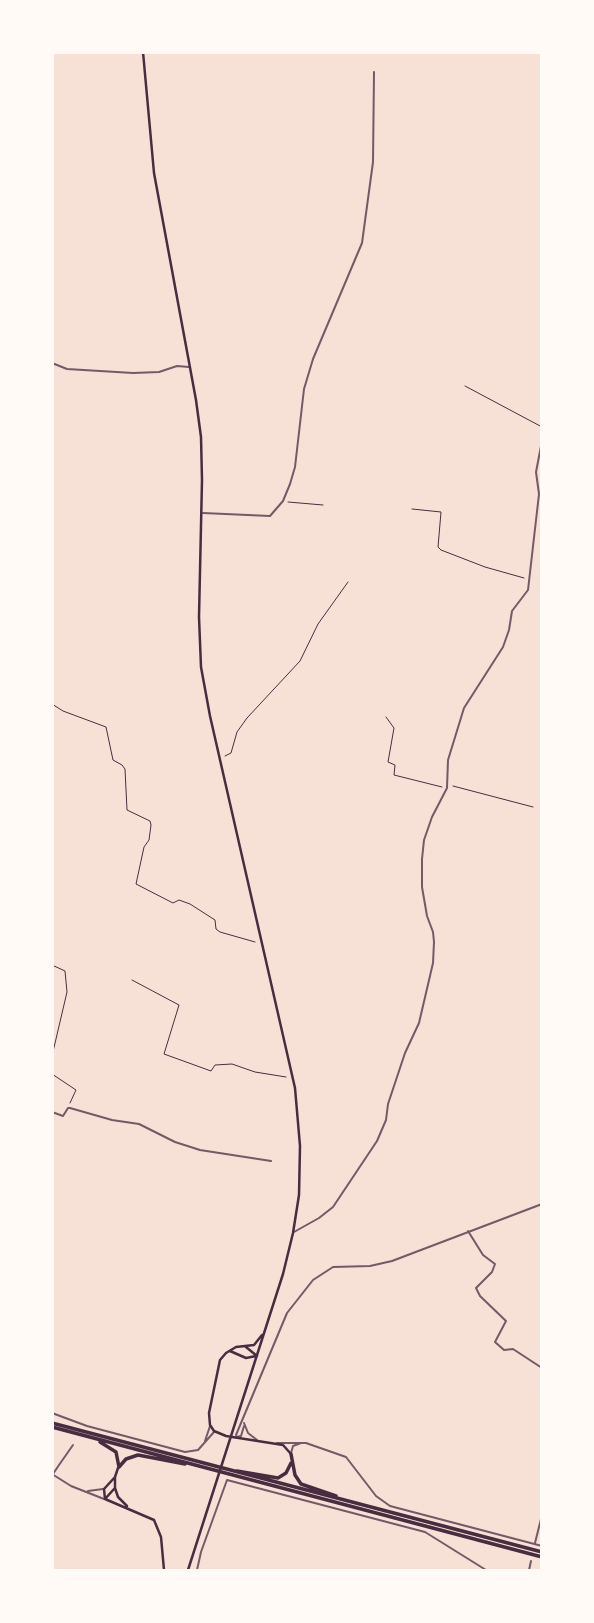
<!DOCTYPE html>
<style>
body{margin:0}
#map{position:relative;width:594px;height:1623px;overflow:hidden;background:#f7e1d7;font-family:"Roboto Serif",serif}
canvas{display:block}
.frame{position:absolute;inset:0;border:54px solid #fffaf5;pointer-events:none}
</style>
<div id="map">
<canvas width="594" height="1623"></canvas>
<div class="frame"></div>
</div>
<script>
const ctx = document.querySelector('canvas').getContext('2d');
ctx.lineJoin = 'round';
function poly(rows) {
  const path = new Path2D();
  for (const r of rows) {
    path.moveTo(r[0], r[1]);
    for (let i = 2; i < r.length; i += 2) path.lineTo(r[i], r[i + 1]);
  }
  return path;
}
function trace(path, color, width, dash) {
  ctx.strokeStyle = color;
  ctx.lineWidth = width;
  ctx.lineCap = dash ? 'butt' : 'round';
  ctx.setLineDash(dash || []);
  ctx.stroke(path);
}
const path = poly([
 [465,386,542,427],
 [288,502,323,505],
 [412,509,441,512,438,547,441,550,485,567,524,578],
 [52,704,63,711,106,727,113,760,122,765,125,769,127,810,150,821,151,825,149,840,144,847,136,884,173,903,179,900,190,904,215,920,216,929,220,932,255,942],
 [386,717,394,728,388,762,395,765,394,775,442,787],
 [225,756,231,753,237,732,247,718,300,661,318,624,348,582],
 [453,786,533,807],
 [52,965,65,971,67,992,52,1056],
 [132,980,179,1005,164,1054,211,1071,215,1065,232,1064,255,1072,286,1077],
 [52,1074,76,1090,70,1103]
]);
const minor = poly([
 [52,363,67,369,133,373,159,372,177,366,189,367],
 [203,513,270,516,283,501,290,484,295,467,304,389,313,359,362,243,373,162,374,72],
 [52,1112,63,1116,68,1108,70,1108,112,1120,139,1124,175,1142,200,1150,271,1161],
 [468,1231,483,1255,495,1264,492,1272,476,1288,480,1296,506,1321,495,1342,504,1350,513,1349,542,1368],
 [294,1232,319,1218,333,1207,377,1141,386,1120,388,1104,405,1053,419,1023,433,963,434,942,433,932,427,916,422,887,422,859,424,840,432,817,447,788,448,760,464,708,503,647,509,630,512,611,528,590,539,494,536,472,542,441],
 [52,1413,87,1426,185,1452,198,1450,214,1432],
 [244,1423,248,1433,257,1440],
 [236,1435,287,1313,313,1280,333,1267,370,1266,392,1261,542,1204],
 [236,1437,241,1436,244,1426],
 [205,1441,210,1426],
 [277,1443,306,1443,346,1457,376,1496,390,1506,542,1546],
 [73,1445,59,1465,53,1474,52,1474,71,1486,104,1499],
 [291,1453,293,1446,301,1443],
 [88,1491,103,1489],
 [535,1543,542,1515],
 [197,1570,201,1552,227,1480,425,1532,486,1570],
 [529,1570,531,1561]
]);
const secondary = poly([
 [143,52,154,173,196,400,201,437,202,480,199,617,201,667,210,716,295,1088,300,1146,299,1195,293,1233,283,1274,188,1570],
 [262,1335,254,1345,236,1347,226,1353,220,1360,209,1413,210,1425,214,1431,226,1436,283,1445,291,1454],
 [246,1347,257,1356],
 [230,1351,246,1358,256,1356],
 [118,1468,115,1477,115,1488,118,1497,127,1506],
 [105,1499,154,1520,161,1537,164,1570],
 [105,1499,104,1489,115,1477],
 [105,1499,114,1489]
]);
const trunk = poly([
 [52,1423,542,1552],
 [52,1427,542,1557],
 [100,1442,116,1452,119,1467],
 [291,1454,295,1475,301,1484,336,1496],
 [119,1467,126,1459,138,1455,185,1464],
 [237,1471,278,1478,286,1473,291,1463]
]);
trace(path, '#4a2c40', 1);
trace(minor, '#755966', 2);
trace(secondary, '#4a2c40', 2.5);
trace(trunk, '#4a2c40', 3.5);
</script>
